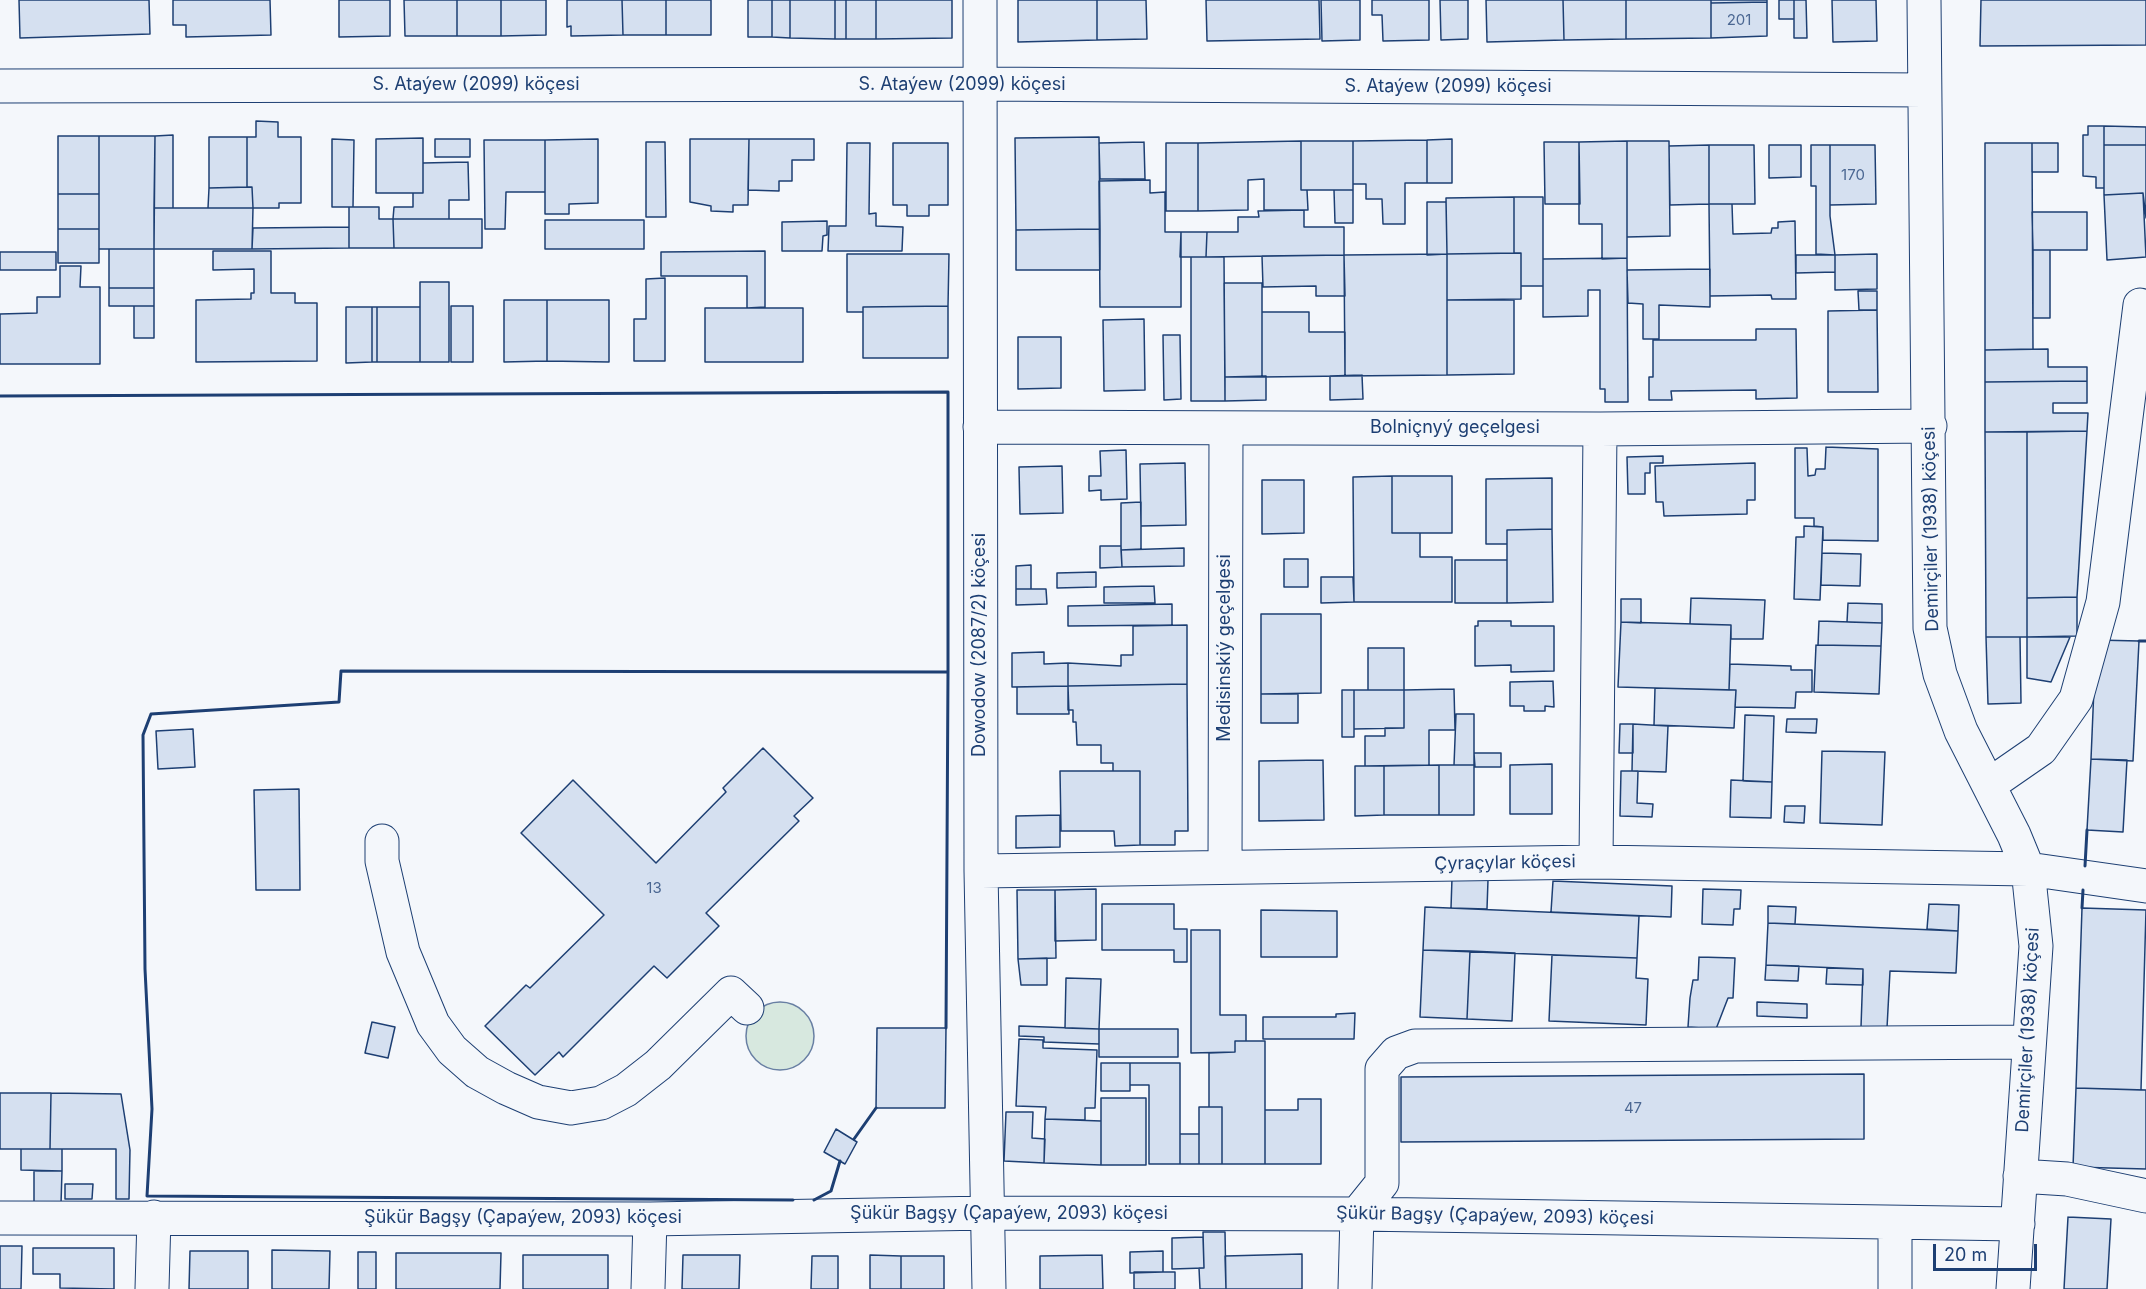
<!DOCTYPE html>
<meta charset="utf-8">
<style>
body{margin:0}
#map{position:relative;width:2146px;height:1289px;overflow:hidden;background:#f4f7fb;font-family:Inter,sans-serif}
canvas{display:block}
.scale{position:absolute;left:1933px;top:1244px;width:104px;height:27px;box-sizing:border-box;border:3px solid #1d3f73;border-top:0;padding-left:8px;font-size:18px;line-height:21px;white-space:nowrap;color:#1d3f73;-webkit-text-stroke:4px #f4f7fb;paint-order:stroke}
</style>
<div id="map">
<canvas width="2146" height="1289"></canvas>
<div class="scale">20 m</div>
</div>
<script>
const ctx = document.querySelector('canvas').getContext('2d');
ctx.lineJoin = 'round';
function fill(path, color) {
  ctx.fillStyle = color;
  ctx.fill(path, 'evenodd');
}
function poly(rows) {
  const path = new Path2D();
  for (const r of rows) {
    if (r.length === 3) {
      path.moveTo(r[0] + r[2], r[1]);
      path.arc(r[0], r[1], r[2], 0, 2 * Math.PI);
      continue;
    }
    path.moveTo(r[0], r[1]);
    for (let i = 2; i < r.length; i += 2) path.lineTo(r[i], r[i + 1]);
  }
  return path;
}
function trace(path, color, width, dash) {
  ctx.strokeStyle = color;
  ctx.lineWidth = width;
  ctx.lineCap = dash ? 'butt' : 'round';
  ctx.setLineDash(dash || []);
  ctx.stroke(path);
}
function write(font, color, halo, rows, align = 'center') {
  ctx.font = font + ' Inter,sans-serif';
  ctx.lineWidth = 4.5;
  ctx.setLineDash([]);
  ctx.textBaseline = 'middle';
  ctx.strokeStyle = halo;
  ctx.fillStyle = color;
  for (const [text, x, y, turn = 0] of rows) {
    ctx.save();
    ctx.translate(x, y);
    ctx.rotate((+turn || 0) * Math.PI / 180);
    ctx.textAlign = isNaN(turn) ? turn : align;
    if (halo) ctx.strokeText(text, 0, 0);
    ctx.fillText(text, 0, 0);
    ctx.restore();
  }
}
const green = poly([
 [780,1036,34]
]);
const building = poly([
 [19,0,149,0,150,34,20,38,19,0],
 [173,0,270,0,271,35,186,37,186,25,173,25,173,0],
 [339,0,390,0,390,36,339,37,339,0],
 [404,0,457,0,457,36,405,36,404,0],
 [457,0,501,0,501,36,457,36,457,0],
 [501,0,546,0,546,35,501,36,501,0],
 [567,0,622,0,623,35,571,36,571,26,567,27,567,0],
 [622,0,666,0,666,35,623,35,622,0],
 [666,0,711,0,711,35,666,35,666,0],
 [748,0,772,0,772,37,748,37,748,0],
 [772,0,790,0,790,38,772,37,772,0],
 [790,0,835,0,835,39,790,38,790,0],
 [835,0,846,0,846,39,835,39,835,0],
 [846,0,876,0,876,39,846,39,846,0],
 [876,0,952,0,952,38,876,39,876,0],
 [1018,0,1097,0,1097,40,1018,42,1018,0],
 [1097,0,1146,0,1147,39,1097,40,1097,0],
 [1206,0,1319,0,1320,39,1207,41,1206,0],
 [1321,0,1360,0,1360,40,1322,41,1321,0],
 [1372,0,1429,0,1429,40,1383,41,1382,15,1372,15,1372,0],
 [1440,0,1468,0,1468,39,1441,40,1440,0],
 [1486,0,1563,0,1564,40,1487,42,1486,0],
 [1563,0,1626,0,1626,39,1564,40,1563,0],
 [1626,0,1711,0,1711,38,1626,39,1626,0],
 [1711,0,1767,0,1767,2,1711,3,1711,0],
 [1779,0,1794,0,1794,19,1779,19,1779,0],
 [1794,0,1806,0,1807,38,1794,38,1794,0],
 [1832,0,1876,0,1877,41,1833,42,1832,0],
 [1981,0,2146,0,2146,45,1980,46,1981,0],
 [1767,2,1767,36,1711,38,1711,3,1767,2],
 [256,121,278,122,278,137,301,137,301,203,279,203,279,208,253,208,252,187,247,187,247,137,256,137,256,121],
 [2088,126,2104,126,2104,188,2096,188,2096,177,2083,176,2083,135,2088,135,2088,126],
 [2104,126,2146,127,2146,145,2104,145,2104,126],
 [173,135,173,208,154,208,155,136,173,135],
 [58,136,99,136,99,194,58,194,58,136],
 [99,136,155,136,154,249,99,249,99,136],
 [209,137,247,137,247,187,209,188,209,137],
 [1099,137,1100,229,1016,230,1015,138,1099,137],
 [423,138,423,193,376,193,376,139,423,138],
 [332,139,354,140,353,207,332,207,332,139],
 [435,139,470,139,470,157,435,157,435,139],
 [598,139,598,203,569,204,569,214,545,214,545,140,598,139],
 [690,139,749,139,748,205,733,205,733,212,711,211,711,206,690,202,690,139],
 [749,139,814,139,814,160,792,160,792,181,779,181,779,191,748,190,749,139],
 [1452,139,1452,183,1427,183,1427,140,1452,139],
 [484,140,545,140,545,192,506,192,505,229,485,229,484,140],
 [1427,140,1427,183,1405,183,1405,224,1383,224,1382,199,1366,199,1366,184,1353,184,1353,141,1427,140],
 [1301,141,1353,141,1353,190,1301,190,1301,141],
 [1301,141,1301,190,1307,190,1308,210,1264,210,1264,179,1248,180,1248,210,1198,211,1198,143,1301,141],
 [1627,141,1669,141,1670,236,1627,237,1627,141],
 [1627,141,1627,258,1602,259,1602,224,1579,224,1579,142,1627,141],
 [646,142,665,142,666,217,646,217,646,142],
 [1144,142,1145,179,1100,179,1099,143,1144,142],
 [1544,142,1579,142,1580,204,1545,204,1544,142],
 [847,143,870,143,869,214,876,213,876,226,903,227,902,251,828,251,829,226,846,226,847,143],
 [893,143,948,143,948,205,929,205,929,216,907,216,907,205,893,205,893,143],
 [1166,143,1198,143,1198,211,1166,211,1166,143],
 [1985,143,2032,143,2033,349,1985,350,1985,143],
 [2032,143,2058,143,2058,172,2032,172,2032,143],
 [1709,145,1709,204,1670,205,1669,146,1709,145],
 [1709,145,1754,145,1755,204,1709,204,1709,145],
 [1769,145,1801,145,1801,177,1769,178,1769,145],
 [1811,145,1830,145,1830,216,1835,255,1816,254,1816,186,1811,186,1811,145],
 [1830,145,1875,145,1876,204,1830,205,1830,145],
 [2104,145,2146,145,2146,218,2143,193,2104,195,2104,145],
 [468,162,469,200,449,200,449,219,393,219,394,207,413,207,413,193,423,193,423,163,468,162],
 [1150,180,1150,193,1165,192,1165,232,1181,232,1181,307,1100,307,1099,181,1150,180],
 [252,187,253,208,208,208,209,188,252,187],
 [1334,190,1353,190,1353,223,1335,223,1334,190],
 [2143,193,2146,257,2107,260,2104,195,2143,193],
 [58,194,99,194,99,229,58,229,58,194],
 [1514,197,1514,253,1447,254,1446,198,1514,197],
 [1514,197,1543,197,1543,286,1521,286,1521,253,1514,253,1514,197],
 [1427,202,1446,202,1447,254,1427,255,1427,202],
 [1709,204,1732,204,1733,234,1771,233,1772,228,1778,228,1778,222,1795,221,1796,299,1772,299,1771,295,1710,296,1709,204],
 [349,207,379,207,379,219,393,219,394,248,349,248,349,207],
 [154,208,253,208,252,249,154,249,154,208],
 [1304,210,1304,227,1344,227,1344,255,1206,257,1207,232,1238,232,1238,217,1259,217,1258,211,1304,210],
 [2032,212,2087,212,2087,250,2033,250,2032,212],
 [393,219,482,219,482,248,394,248,393,219],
 [545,220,644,220,644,249,545,249,545,220],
 [827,221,827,235,823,236,822,251,782,251,782,222,827,221],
 [349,227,349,248,252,249,253,228,349,227],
 [58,229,99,229,99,263,58,263,58,229],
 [1100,229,1100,270,1016,270,1016,230,1100,229],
 [1181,232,1207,232,1206,257,1180,257,1181,232],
 [109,249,154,249,154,288,109,288,109,249],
 [2033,250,2050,250,2050,318,2033,318,2033,250],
 [213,251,271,251,271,293,295,293,295,303,317,303,317,361,196,362,196,300,251,299,251,293,254,293,254,269,213,270,213,251],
 [765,251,765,307,747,308,747,276,661,276,661,252,765,251],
 [0,252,56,252,56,270,0,270,0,252],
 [1521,253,1521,299,1447,300,1447,254,1521,253],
 [847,254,949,254,948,306,863,307,863,312,847,312,847,254],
 [1447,254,1447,375,1345,376,1344,255,1447,254],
 [1877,254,1877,289,1835,290,1835,255,1877,254],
 [1344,255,1345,296,1316,296,1316,286,1263,287,1262,256,1344,255],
 [1796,255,1835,255,1835,272,1796,273,1796,255],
 [1191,257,1224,257,1225,401,1191,401,1191,257],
 [1627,258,1628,402,1605,402,1605,389,1600,389,1600,290,1588,290,1588,316,1543,317,1543,259,1627,258],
 [60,266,81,266,80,287,100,287,100,364,0,364,0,314,37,313,37,297,60,297,60,266],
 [1710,269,1710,307,1659,305,1659,339,1643,339,1643,304,1628,303,1627,270,1710,269],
 [665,278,665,361,634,361,634,319,646,319,646,279,665,278],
 [420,282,449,282,449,362,420,362,420,282],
 [1224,283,1262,283,1262,377,1225,377,1224,283],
 [109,288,154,288,154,306,109,306,109,288],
 [1858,291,1877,291,1877,310,1859,310,1858,291],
 [504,300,547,300,547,361,504,362,504,300],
 [547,300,609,300,609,362,547,361,547,300],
 [1447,300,1514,300,1514,374,1447,375,1447,300],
 [134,306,154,306,154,338,134,338,134,306],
 [451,306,473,306,473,362,451,362,451,306],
 [948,306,948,358,863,358,863,307,948,306],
 [346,307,372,307,372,362,346,363,346,307],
 [372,307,377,307,377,362,372,362,372,307],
 [377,307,420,307,420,362,377,362,377,307],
 [705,308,803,308,803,362,705,362,705,308],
 [1877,310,1878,392,1828,392,1828,311,1877,310],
 [1262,312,1309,312,1309,332,1345,332,1345,376,1262,377,1262,312],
 [1144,319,1145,390,1104,391,1103,320,1144,319],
 [1756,329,1796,329,1797,398,1756,399,1756,390,1671,391,1672,400,1649,400,1649,377,1653,377,1653,340,1756,340,1756,329],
 [1163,335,1180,335,1181,399,1164,400,1163,335],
 [1018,337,1061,337,1061,388,1018,389,1018,337],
 [2048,349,2048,367,2087,367,2087,381,1985,382,1985,350,2048,349],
 [1362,375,1363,399,1330,400,1330,376,1362,375],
 [1266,376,1266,400,1225,401,1225,377,1266,376],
 [2087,381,2087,403,2053,403,2053,413,2088,413,2087,431,1985,432,1985,382,2087,381],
 [2087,431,2077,597,2027,598,2027,432,2087,431],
 [1985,432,2027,432,2027,637,1986,637,1985,432],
 [1826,447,1878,449,1878,541,1823,540,1823,527,1814,526,1814,518,1795,518,1795,448,1807,448,1808,476,1815,475,1816,469,1825,469,1826,447],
 [1126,450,1127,499,1101,500,1101,490,1089,491,1089,476,1101,476,1100,451,1126,450],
 [1663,456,1663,463,1650,463,1650,473,1645,473,1645,494,1628,494,1627,457,1663,456],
 [1185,463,1186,525,1141,526,1140,464,1185,463],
 [1755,463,1755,500,1747,500,1747,514,1664,516,1663,502,1656,502,1655,466,1755,463],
 [1062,466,1063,513,1020,514,1019,467,1062,466],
 [1392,476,1452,476,1452,533,1392,533,1392,476],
 [1392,476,1392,533,1420,533,1420,557,1452,557,1452,602,1354,602,1353,477,1392,476],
 [1552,478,1552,529,1507,530,1507,544,1486,544,1486,479,1552,478],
 [1262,480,1304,480,1304,533,1262,534,1262,480],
 [1141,502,1141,549,1121,550,1121,503,1141,502],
 [1804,526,1823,527,1820,600,1794,599,1796,537,1804,537,1804,526],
 [1552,529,1553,602,1507,603,1507,530,1552,529],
 [1100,546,1121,546,1122,567,1100,568,1100,546],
 [1184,548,1184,566,1122,567,1121,550,1184,548],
 [1822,553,1861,554,1860,586,1821,585,1822,553],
 [1284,559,1308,559,1308,587,1284,587,1284,559],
 [1455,560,1507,560,1507,603,1455,603,1455,560],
 [1031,565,1031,589,1016,589,1016,566,1031,565],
 [1096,572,1096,587,1057,588,1057,573,1096,572],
 [1321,577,1353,577,1354,602,1321,603,1321,577],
 [1154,586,1155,603,1104,603,1104,587,1154,586],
 [1016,589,1046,589,1047,604,1016,605,1016,589],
 [2077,597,2077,636,2027,637,2027,598,2077,597],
 [1691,598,1765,600,1763,639,1731,639,1731,625,1690,624,1691,598],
 [1621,599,1641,599,1641,623,1621,622,1621,599],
 [1848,603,1882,604,1882,623,1847,622,1848,603],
 [1172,604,1172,625,1068,626,1068,606,1172,604],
 [1261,614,1321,614,1321,693,1261,694,1261,614],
 [1478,621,1511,621,1511,626,1554,626,1554,671,1511,672,1511,665,1475,666,1475,626,1478,626,1478,621],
 [1819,621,1882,623,1881,646,1818,645,1819,621],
 [1621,622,1731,625,1729,690,1618,687,1621,622],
 [1187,625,1187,684,1068,686,1068,663,1121,666,1121,655,1133,655,1133,626,1187,625],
 [1986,637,2020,637,2021,703,1988,704,1986,637],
 [2027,637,2070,637,2051,682,2027,678,2027,637],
 [2096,640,2139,641,2133,761,2091,759,2096,640],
 [1816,645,1881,646,1879,694,1814,692,1816,645],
 [1368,648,1404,648,1404,690,1368,690,1368,648],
 [1044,652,1044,664,1068,663,1068,686,1012,687,1012,653,1044,652],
 [1730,664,1791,666,1791,670,1812,670,1812,692,1796,692,1795,708,1735,707,1736,690,1729,690,1730,664],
 [1553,681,1554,707,1545,706,1545,711,1524,711,1524,706,1510,706,1510,682,1553,681],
 [1187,684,1188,831,1175,831,1175,845,1140,845,1140,771,1113,771,1113,763,1101,763,1101,745,1077,745,1076,722,1073,722,1073,710,1068,710,1068,686,1187,684],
 [1068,686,1069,714,1017,714,1017,687,1068,686],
 [1655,688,1736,690,1734,728,1654,725,1655,688],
 [1454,689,1455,730,1429,730,1429,765,1365,766,1365,736,1385,736,1385,728,1404,728,1404,690,1454,689],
 [1342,690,1354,690,1354,737,1342,737,1342,690],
 [1354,690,1404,690,1404,728,1354,729,1354,690],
 [1261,694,1298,694,1298,723,1261,723,1261,694],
 [1456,714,1474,714,1474,765,1454,765,1456,714],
 [1745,715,1774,716,1772,782,1743,781,1745,715],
 [1787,719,1817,719,1816,733,1786,732,1787,719],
 [1620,724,1633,724,1633,753,1619,753,1620,724],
 [1633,724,1668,726,1666,772,1632,771,1633,724],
 [193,729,195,767,158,769,156,731,193,729],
 [763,748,813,798,794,816,799,821,706,913,719,926,667,978,654,966,563,1057,559,1052,535,1075,485,1026,526,985,530,988,604,915,521,833,573,780,656,863,726,792,723,788,763,748],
 [1822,751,1885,752,1882,825,1820,823,1822,751],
 [1474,753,1501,753,1501,767,1475,767,1474,753],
 [2091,759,2127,760,2123,832,2087,830,2091,759],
 [1323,760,1324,820,1259,821,1259,761,1323,760],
 [1552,764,1552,814,1510,814,1510,765,1552,764],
 [1439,765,1474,765,1474,815,1439,815,1439,765],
 [1439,765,1439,815,1384,815,1384,766,1439,765],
 [1355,766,1384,766,1384,815,1355,816,1355,766],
 [1060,771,1140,771,1140,845,1115,846,1114,831,1061,831,1060,771],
 [1621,771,1638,771,1637,803,1653,804,1652,817,1620,816,1621,771],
 [1731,780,1772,782,1771,818,1730,817,1731,780],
 [299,789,300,890,256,890,254,790,299,789],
 [1785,806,1805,806,1804,823,1784,822,1785,806],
 [1060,815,1060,847,1016,848,1016,816,1060,815],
 [1452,878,1488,880,1487,909,1451,908,1452,878],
 [1553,881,1672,886,1671,917,1551,912,1553,881],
 [1096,889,1096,940,1055,941,1055,890,1096,889],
 [1703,889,1741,890,1740,909,1734,909,1733,925,1702,924,1703,889],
 [1017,890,1055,890,1056,958,1018,959,1017,890],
 [1102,904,1174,904,1174,929,1187,929,1187,962,1174,962,1174,950,1102,950,1102,904],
 [1929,904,1959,905,1958,931,1927,929,1929,904],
 [1768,906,1796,907,1795,924,1768,923,1768,906],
 [1425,907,1639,916,1637,958,1423,950,1425,907],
 [2082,908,2146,910,2141,1090,2076,1088,2082,908],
 [1261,910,1337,911,1337,957,1261,957,1261,910],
 [1768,923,1958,931,1956,973,1890,971,1887,1028,1861,1027,1863,969,1766,965,1768,923],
 [1191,930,1220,930,1220,1015,1246,1015,1246,1041,1235,1041,1235,1052,1191,1053,1191,930],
 [1423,950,1470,951,1467,1019,1420,1017,1423,950],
 [1470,951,1515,953,1512,1021,1467,1019,1470,951],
 [1552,955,1637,958,1636,978,1648,979,1646,1025,1549,1021,1552,955],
 [1699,957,1735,958,1733,998,1728,998,1716,1029,1688,1027,1690,998,1693,980,1698,980,1699,957],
 [1047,958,1047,985,1021,985,1018,959,1047,958],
 [1766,965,1799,966,1798,981,1765,980,1766,965],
 [1827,968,1863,969,1863,985,1826,984,1827,968],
 [1066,978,1101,979,1099,1029,1065,1028,1066,978],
 [1757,1002,1807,1004,1807,1018,1757,1016,1757,1002],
 [1355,1013,1354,1039,1263,1039,1263,1017,1336,1017,1336,1014,1355,1013],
 [372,1022,395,1027,388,1058,365,1053,372,1022],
 [1019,1026,1099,1029,1099,1044,1044,1042,1044,1037,1019,1036,1019,1026],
 [877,1028,946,1028,945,1108,876,1108,877,1028],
 [1099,1029,1178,1029,1178,1057,1099,1057,1099,1029],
 [1019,1039,1043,1040,1043,1048,1097,1050,1095,1108,1085,1108,1085,1120,1045,1119,1046,1107,1016,1106,1019,1039],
 [1235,1041,1265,1041,1265,1164,1222,1164,1222,1107,1209,1107,1209,1053,1235,1052,1235,1041],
 [1101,1063,1130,1063,1130,1091,1101,1091,1101,1063],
 [1130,1063,1180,1063,1180,1164,1149,1164,1149,1085,1130,1085,1130,1063],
 [1864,1074,1864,1139,1401,1142,1401,1077,1864,1074],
 [2076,1088,2146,1090,2146,1169,2073,1167,2076,1088],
 [0,1093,51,1093,50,1149,0,1149,0,1093],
 [51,1093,121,1094,130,1150,129,1199,116,1199,116,1149,50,1149,51,1093],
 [1101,1098,1146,1098,1146,1165,1101,1165,1101,1098],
 [1298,1099,1321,1099,1321,1164,1265,1164,1265,1110,1298,1110,1298,1099],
 [1199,1107,1222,1107,1222,1164,1199,1164,1199,1107],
 [1006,1112,1033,1112,1032,1138,1045,1139,1044,1163,1004,1161,1006,1112],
 [1045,1119,1101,1121,1101,1165,1044,1163,1045,1119],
 [836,1129,857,1142,845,1164,824,1152,836,1129],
 [1180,1134,1199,1134,1199,1164,1180,1164,1180,1134],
 [21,1149,62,1149,62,1171,21,1170,21,1149],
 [34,1171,62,1171,61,1204,34,1203,34,1171],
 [65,1184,93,1184,92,1199,65,1199,65,1184],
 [2068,1217,2111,1219,2107,1289,2064,1289,2068,1217],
 [1203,1232,1225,1232,1226,1289,1200,1289,1199,1268,1204,1268,1203,1232],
 [1203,1237,1204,1268,1172,1269,1172,1238,1203,1237],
 [0,1246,22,1246,21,1289,0,1289,0,1246],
 [33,1248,114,1248,114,1289,60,1288,60,1274,33,1274,33,1248],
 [272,1250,330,1251,329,1289,272,1289,272,1250],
 [190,1251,248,1251,248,1289,189,1289,190,1251],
 [1163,1251,1163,1272,1130,1273,1130,1252,1163,1251],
 [358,1252,376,1252,376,1289,358,1289,358,1252],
 [396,1253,501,1253,500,1289,396,1289,396,1253],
 [1302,1254,1302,1289,1226,1289,1225,1256,1302,1254],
 [523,1255,608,1255,608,1289,523,1289,523,1255],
 [683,1255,740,1255,739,1289,682,1289,683,1255],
 [870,1255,901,1256,901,1289,870,1289,870,1255],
 [1102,1255,1103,1289,1040,1289,1040,1256,1102,1255],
 [812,1256,838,1256,838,1289,811,1289,812,1256],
 [901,1256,944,1256,944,1289,901,1289,901,1256],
 [1134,1272,1175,1272,1175,1289,1134,1289,1134,1272]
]);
const minor = poly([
 [980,0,981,871,989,1289],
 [1924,0,1930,628,1940,674,1961,731,2014,835,2028,869,2036,946,2013,1289],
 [0,86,979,84,1924,90],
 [980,427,1600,429,1930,426],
 [1989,785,2041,749,2076,699,2103,602,2140,305],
 [382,841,382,861,403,952,433,1024,452,1050,477,1072,506,1088,538,1102,571,1108,601,1103,626,1090,658,1065,731,993,747,1008],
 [1596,862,1600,429],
 [1225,867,1226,428],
 [981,871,1596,862,2028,869,2146,886],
 [2020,1176,2067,1179,2146,1196],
 [0,1218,650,1219,989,1213,1357,1214,2018,1224],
 [1895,1223,1895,1289],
 [152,1289,154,1217],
 [648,1289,650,1219],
 [1355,1289,1357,1214,1382,1183,1382,1069,1396,1053,1415,1046,2028,1042]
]);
const wall = poly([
 [0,396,948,392,948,672],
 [2139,641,2146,641],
 [2085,866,2087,830],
 [2082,908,2083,890],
 [854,1139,876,1108],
 [793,1200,147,1196,152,1109,145,969,143,735,151,714,339,702,341,671,948,672,946,1028],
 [814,1200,831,1191,840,1161]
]);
const numberNames = [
 ["201",1739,20],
 ["170",1853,175],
 ["13",654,888],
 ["47",1633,1108]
];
const streetNames = [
 ["S. Ataýew (2099) köçesi",476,85],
 ["S. Ataýew (2099) köçesi",962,85],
 ["S. Ataýew (2099) köçesi",1448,87],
 ["Bolniçnyý geçelgesi",1455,428],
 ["Demirçiler (1938) köçesi",1931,529,-91],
 ["Dowodow (2087/2) köçesi",980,645,-90],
 ["Medisinskiý geçelgesi",1225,648,-90],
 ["Çyraçylar köçesi",1505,863,-1],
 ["Demirçiler (1938) köçesi",2028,1030,-87],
 ["Şükür Bagşy (Çapaýew, 2093) köçesi",1009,1214],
 ["Şükür Bagşy (Çapaýew, 2093) köçesi",1495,1216,1],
 ["Şükür Bagşy (Çapaýew, 2093) köçesi",523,1218]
];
fill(green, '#d7e8df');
trace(green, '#687fa3', 1.5);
fill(building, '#d5e0f0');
trace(building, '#1d3f73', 1.5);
trace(minor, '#1d3f73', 35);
trace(minor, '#f4f7fb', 33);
trace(wall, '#1d3f73', 3);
write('15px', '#4b6792', null, numberNames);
write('18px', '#1d3f73', '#f4f7fb', streetNames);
</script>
